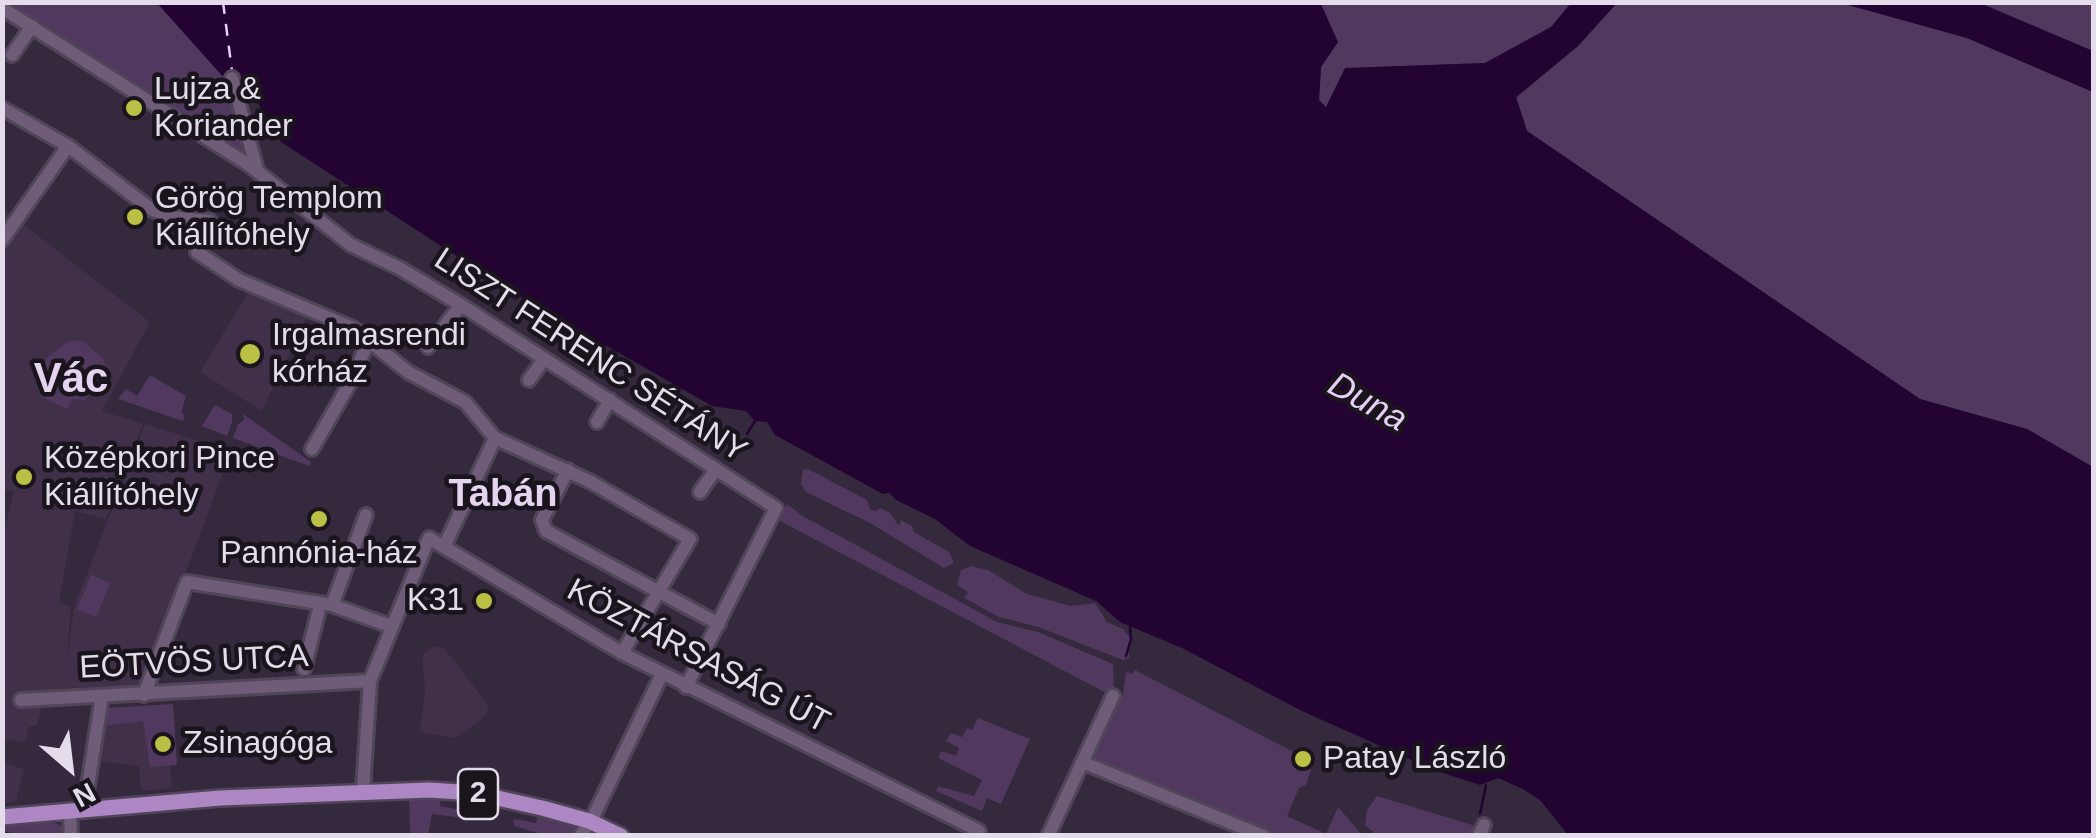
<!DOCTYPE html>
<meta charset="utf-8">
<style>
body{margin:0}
#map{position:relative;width:2096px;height:838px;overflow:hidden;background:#35293d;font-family:Arial,sans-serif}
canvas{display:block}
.frame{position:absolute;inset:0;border:5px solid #e4dcea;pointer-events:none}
.north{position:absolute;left:20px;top:718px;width:100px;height:100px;-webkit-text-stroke:8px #1a141d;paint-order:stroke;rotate:152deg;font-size:28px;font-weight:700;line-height:40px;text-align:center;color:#e4dcea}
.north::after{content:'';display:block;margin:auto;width:35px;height:45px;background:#e4dcea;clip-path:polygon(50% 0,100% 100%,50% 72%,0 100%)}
</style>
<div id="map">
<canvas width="2096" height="838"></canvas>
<div class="frame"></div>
<div class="north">N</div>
</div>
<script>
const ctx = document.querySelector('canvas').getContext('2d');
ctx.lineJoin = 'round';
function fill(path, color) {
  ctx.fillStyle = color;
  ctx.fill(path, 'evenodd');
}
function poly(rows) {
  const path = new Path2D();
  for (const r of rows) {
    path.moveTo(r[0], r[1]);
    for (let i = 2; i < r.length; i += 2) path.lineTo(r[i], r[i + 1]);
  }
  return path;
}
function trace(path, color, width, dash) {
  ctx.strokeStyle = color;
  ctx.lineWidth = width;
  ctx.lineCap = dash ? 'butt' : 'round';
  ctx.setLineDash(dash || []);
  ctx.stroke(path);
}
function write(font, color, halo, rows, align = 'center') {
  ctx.font = font + ' Arial,sans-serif';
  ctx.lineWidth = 9;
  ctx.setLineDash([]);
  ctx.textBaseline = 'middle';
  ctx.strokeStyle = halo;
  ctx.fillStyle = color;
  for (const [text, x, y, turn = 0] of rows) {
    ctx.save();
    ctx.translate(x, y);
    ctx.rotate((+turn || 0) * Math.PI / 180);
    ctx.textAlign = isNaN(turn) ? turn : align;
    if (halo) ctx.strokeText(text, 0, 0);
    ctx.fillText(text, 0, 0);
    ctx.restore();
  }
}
const built = poly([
 [3,209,150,322,102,411,143,424,106,519,75,511,59,602,71,606,66,667,74,608,145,424,231,451,144,685,65,688,45,693,37,725,29,727,25,742,5,740,3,748,2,538,14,492,2,488],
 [248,292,309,312,262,411,200,372],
 [434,646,445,649,488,705,487,715,456,738,420,732,425,690,422,655],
 [141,706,150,766,170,765,172,788,141,791,139,766,98,761,107,708],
 [3,762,24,769,16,802,3,803]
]);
const green = poly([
 [1617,2,1841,3,1967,38,2093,92,2093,467,2027,429,1920,399,1527,131,1516,98,1578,46],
 [2,3,157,3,232,78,257,172],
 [1273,3,1571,3,1551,27,1485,63,1346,68,1326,108,1319,100,1321,67,1337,42],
 [1978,3,2093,3,2093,51,1982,4],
 [81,340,103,358,107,371,85,400,73,399,67,409,41,396,40,373,47,358,67,342],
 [150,375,186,396,181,413,185,415,183,421,118,399,126,389,137,396],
 [215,405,232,414,232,422,227,436,202,426],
 [243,414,311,462,309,466,233,438,238,424,244,420],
 [808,469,867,500,870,509,876,511,880,508,890,513,899,526,901,520,912,526,914,532,949,552,954,563,944,568,870,523,806,492,801,484,803,470],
 [787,504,801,515,997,622,1038,632,1113,664,1114,689,1110,695,780,521],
 [971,566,988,570,1027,594,1071,606,1095,603,1107,622,1123,629,1131,639,1128,650,1130,657,1123,660,1038,627,999,617,964,598,968,592,957,585,961,570],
 [91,575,110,583,96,617,77,610],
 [1135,670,1313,762,1306,785,1299,788,1287,816,1326,834,1338,807,1362,835,1272,835,1089,761,1123,694,1126,672,1132,674],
 [173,704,177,765,150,767,143,721,104,726,107,708],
 [978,718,1030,739,1001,804,987,798,982,811,936,791,938,786,974,796,982,780,938,758,941,751,956,756,959,748,946,741,951,733,962,737,967,728,972,730],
 [409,795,441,795,440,806,466,811,464,818,432,814,428,835,410,835],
 [1377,796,1479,827,1475,835,1374,833,1365,825,1367,810],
 [538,812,578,824,573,836,545,835,514,826,514,819,536,823],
 [51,822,61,825,68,835,22,835,3,831,2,824]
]);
const water = poly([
 [1273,2,1321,4,1338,42,1321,67,1319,100,1326,107,1345,68,1485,63,1551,27,1571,3,1617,3,1578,46,1516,97,1527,131,1920,399,2027,429,2093,467,2093,835,1568,835,1540,800,1523,789,1498,778,1480,785,1434,770,1302,711,1182,648,1120,622,1096,601,970,546,935,519,896,500,890,493,883,494,775,435,767,422,755,421,746,411,712,406,512,292,281,142,248,86,240,77,225,79,157,3],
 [1841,3,1982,4,2093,51,2093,92,1967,38]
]);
const stream = poly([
 [474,280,479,271],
 [747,434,755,421],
 [1126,656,1131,639,1130,626],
 [1480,814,1486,785]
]);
const ferry = poly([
 [223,2,232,71]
]);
const minor = poly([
 [2,8,249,165,351,245,401,269,461,305,776,508,686,687],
 [12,55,32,26],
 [232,78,257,170],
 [2,108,68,146,151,209,169,217,210,221],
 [2,240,68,146],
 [197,252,239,280,353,328,408,372,465,402,495,438,589,481,690,539,622,653],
 [428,347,461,305],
 [529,380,544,359],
 [597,422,610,400],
 [312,449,354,376,369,339],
 [568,470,542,520,546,531,719,624],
 [700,492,716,469],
 [444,547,495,438],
 [332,605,366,515],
 [304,669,320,605],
 [144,695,187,582,332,605,390,626],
 [21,700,370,681],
 [1082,762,1263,836],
 [363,790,370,681,429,538,622,653,979,831],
 [84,811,102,696],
 [70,813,71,836],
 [580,836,594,815,662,674],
 [1048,836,1113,696],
 [1479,836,1484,825]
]);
const major = poly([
 [2,817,220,798,429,790,475,793,542,808,589,821,621,836]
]);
const markers = [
 [134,108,10,"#bac045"],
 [135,217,10,"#bac045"],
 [250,354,12,"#bac045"],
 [24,477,10,"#bac045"],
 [319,519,10,"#bac045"],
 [484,601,10,"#bac045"],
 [163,744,10,"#bac045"],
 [1303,759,10,"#bac045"]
];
const shields = [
 [478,794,40]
];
const shieldNames = [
 ["2",478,794]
];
const poiNames = [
 ["Lujza &",154,90],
 ["Koriander",154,127],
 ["Görög Templom",155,199],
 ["Kiállítóhely",155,236],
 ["Irgalmasrendi",272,336],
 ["kórház",272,373],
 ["Középkori Pince",44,459],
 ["Kiállítóhely",44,496],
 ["Pannónia-ház",319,554,"center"],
 ["K31",464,601,"right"],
 ["Zsinagóga",183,744],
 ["Patay László",1323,759]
];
const streetNames = [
 ["LISZT FERENC SÉTÁNY",590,356,33],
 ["KÖZTÁRSASÁG ÚT",698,657,28],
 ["EÖTVÖS UTCA",194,663,-3]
];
const waterNames = [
 ["Duna",1367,403,29]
];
const quarterNames = [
 ["Tabán",503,496]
];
const districtNames = [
 ["Vác",71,380]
];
fill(built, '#40304a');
fill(green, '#50385f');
fill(water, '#230332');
trace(stream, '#230332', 2.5);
trace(ferry, '#e6cff5', 2.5, [12, 10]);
trace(minor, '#514659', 18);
trace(major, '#514659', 20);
trace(minor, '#6e5c79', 12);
trace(major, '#ac87c3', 15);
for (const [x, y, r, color] of markers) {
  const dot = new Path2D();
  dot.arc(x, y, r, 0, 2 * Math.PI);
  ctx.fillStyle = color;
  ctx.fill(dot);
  trace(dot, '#1a141d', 4);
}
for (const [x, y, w] of shields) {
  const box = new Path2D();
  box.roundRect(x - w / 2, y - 25, w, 50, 8);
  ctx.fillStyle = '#1a141d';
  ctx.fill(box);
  trace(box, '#e4dcea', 2.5);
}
write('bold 30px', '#e4dcea', null, shieldNames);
write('32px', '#e4dcea', '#1a141d', poiNames, 'left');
write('32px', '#e4dcea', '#1a141d', streetNames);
write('italic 35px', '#e6cff5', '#1a141d', waterNames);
write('bold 38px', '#e4d4ef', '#1a141d', quarterNames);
write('bold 42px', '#e4d4ef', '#1a141d', districtNames);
</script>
